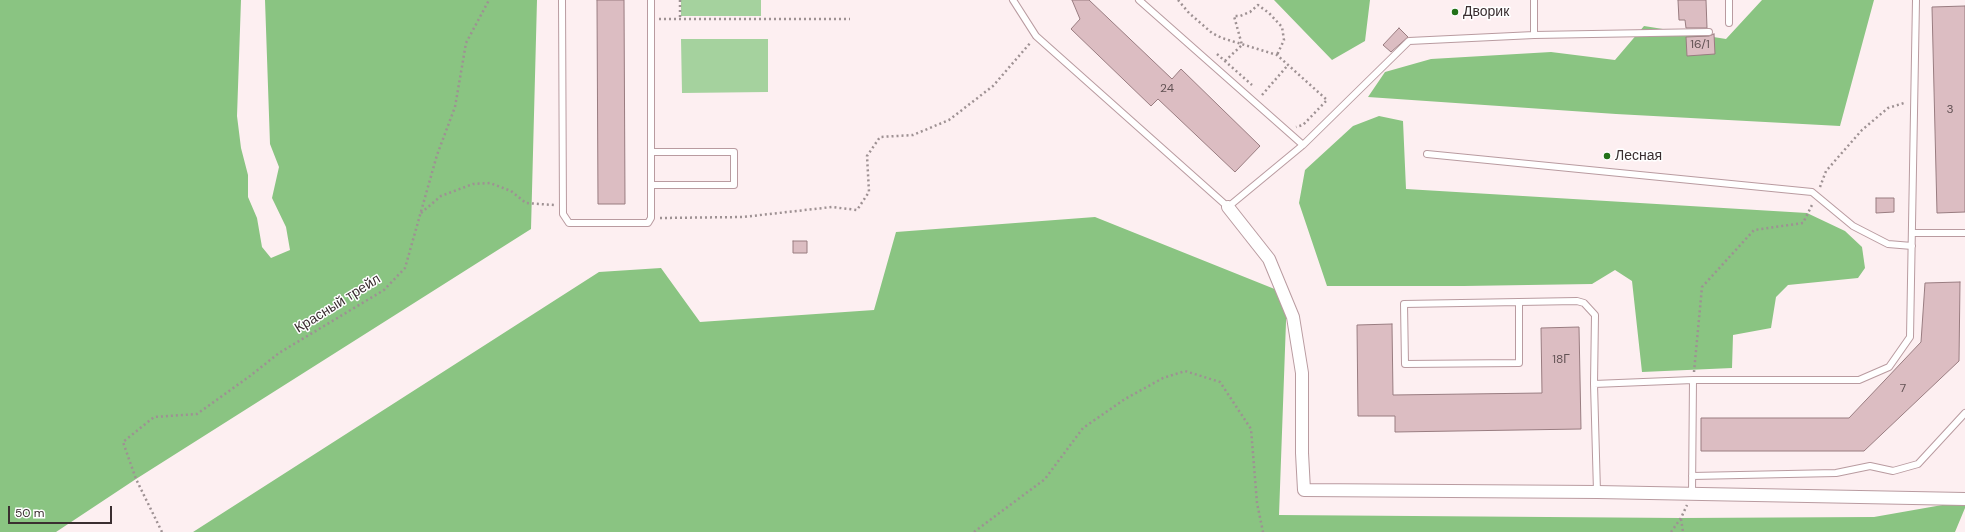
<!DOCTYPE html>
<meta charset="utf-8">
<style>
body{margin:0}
#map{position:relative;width:1965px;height:532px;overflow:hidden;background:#fdeff1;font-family:"DM Sans",sans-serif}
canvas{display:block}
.scale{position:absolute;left:8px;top:506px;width:104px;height:18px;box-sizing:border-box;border:2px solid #3a2e30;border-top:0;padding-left:5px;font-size:12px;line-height:14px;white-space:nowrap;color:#3a2e30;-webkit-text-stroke:3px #fff;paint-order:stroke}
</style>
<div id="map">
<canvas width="1965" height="532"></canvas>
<div class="scale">50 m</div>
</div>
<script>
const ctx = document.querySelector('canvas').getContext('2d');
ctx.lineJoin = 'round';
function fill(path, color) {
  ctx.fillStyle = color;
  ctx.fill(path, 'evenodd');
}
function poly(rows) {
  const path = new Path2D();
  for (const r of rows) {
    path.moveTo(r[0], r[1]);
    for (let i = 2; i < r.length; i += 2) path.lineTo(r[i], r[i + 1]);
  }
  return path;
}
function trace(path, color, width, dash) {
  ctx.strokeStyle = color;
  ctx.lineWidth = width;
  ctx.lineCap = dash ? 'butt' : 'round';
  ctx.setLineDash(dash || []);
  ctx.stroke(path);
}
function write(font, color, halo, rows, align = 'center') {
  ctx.font = font + ' "DM Sans",sans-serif';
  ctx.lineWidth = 3;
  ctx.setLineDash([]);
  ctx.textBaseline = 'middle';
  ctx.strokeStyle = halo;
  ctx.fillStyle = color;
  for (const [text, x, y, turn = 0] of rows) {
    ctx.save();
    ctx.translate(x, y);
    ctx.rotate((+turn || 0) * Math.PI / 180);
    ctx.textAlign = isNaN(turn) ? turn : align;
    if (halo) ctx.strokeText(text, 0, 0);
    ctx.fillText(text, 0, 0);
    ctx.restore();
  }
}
const green = poly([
 [681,0,761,0,761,16,681,16],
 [681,39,768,39,768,92,682,93]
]);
const forest = poly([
 [0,0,241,0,237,116,241,148,248,175,248,197,257,218,262,247,271,258,290,250,286,227,272,198,279,167,270,144,265,0,537,0,531,229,136,479,56,532,0,532],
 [1274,0,1370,0,1365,41,1332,60],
 [1762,0,1874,0,1840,126,1616,114,1368,97,1385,72,1431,59,1551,52,1615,60,1644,26,1726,39],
 [1379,116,1403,121,1406,189,1807,213,1845,231,1862,247,1865,268,1858,278,1788,285,1776,297,1771,328,1733,335,1732,368,1642,372,1632,281,1615,270,1592,284,1464,286,1327,286,1299,203,1305,170,1353,126],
 [1095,217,1287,294,1279,515,1681,518,1874,517,1965,501,1965,508,1955,532,193,532,599,272,661,268,700,322,874,310,896,232]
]);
const building = poly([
 [597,0,624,0,625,204,598,204,597,0],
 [1072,0,1089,0,1172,79,1181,69,1260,146,1235,172,1158,99,1151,106,1071,29,1080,19,1072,0],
 [1678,0,1706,0,1707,28,1686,28,1685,20,1679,20,1678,0],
 [1965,6,1965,212,1937,213,1932,7,1965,6],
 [1399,28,1408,37,1391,52,1383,45,1399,28],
 [1714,34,1715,54,1687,56,1686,37,1709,36,1714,34],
 [1876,198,1894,198,1894,212,1876,213,1876,198],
 [793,241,807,241,807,253,793,253,793,241],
 [1960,282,1959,361,1864,451,1701,451,1701,418,1849,418,1921,342,1925,283,1960,282],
 [1392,324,1393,395,1542,393,1541,328,1579,327,1581,429,1395,432,1395,416,1358,416,1357,325,1392,324]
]);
const path = poly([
 [680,0,680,19],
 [1178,0,1189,13,1212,33,1222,38,1277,55,1327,100,1303,125,1296,127],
 [659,19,850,19],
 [1217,54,1252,85],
 [1225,61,1242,45,1234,16,1240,16,1250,12,1258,5,1269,13,1282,27,1284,40,1277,55],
 [1262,95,1288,65],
 [1820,187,1826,171,1862,130,1888,108,1904,103],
 [421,213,441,196,473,184,490,183,511,191,526,203,554,205],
 [660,218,743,217,832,207,857,210,869,192,867,156,880,137,913,135,949,120,993,86,1031,42],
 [1694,372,1702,287,1754,230,1803,223,1812,205],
 [1681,519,1683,532],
 [162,532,136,479,123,442,154,417,197,414,250,376,279,353,384,290,405,268,437,155,455,107,466,43,489,0],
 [974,532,1045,479,1083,428,1125,399,1163,378,1185,371,1220,382,1251,429,1257,503,1263,532],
 [1671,532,1681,518,1687,505]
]);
const lane = poly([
 [562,0,563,214,569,223,648,223,651,218,651,0],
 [1013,0,1036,36,1228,207,1303,145],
 [1139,0,1303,145,1409,41,1534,35,1534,0],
 [1729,0,1729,23],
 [1534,35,1709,32],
 [651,152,734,152,734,185,651,185],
 [1427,154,1812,192,1853,226,1888,244,1912,246],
 [1913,233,1965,233],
 [1519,302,1404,304,1405,364,1519,363,1519,302,1577,301,1584,303,1595,315,1594,384,1693,380,1859,380,1889,367,1910,337,1916,0],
 [1594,384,1597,492],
 [1692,476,1836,473,1870,466,1893,471,1918,464,1965,413],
 [1692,493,1693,380]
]);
const street = poly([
 [1228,207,1269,259,1293,317,1302,373,1302,453,1304,490,1597,492,1965,499]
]);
const markers = [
 [1455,12,4,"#227118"],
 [1607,156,4,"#227118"]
];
const numberNames = [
 ["16/1",1700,45],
 ["24",1167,89],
 ["3",1950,110],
 ["18Г",1561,360],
 ["7",1903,389]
];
const poiNames = [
 ["Дворик",1463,12],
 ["Лесная",1615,156]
];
const streetNames = [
 ["Красный трейл",338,304,-32]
];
fill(green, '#a5d29e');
fill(forest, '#8ac482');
fill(building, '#dcbdc2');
trace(building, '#997c80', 1);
trace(lane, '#b99ba0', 8);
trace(street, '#b99ba0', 14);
trace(path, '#9e9193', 2.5, [2, 3]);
trace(lane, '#fff', 6);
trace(street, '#fff', 12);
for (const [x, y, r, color] of markers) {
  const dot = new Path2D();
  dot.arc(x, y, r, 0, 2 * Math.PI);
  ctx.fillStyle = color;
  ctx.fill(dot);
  trace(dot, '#fff', 1.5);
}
write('12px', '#625254', null, numberNames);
write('14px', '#3a2e30', '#fff', poiNames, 'left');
write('14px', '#3a2e30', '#fff', streetNames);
</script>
